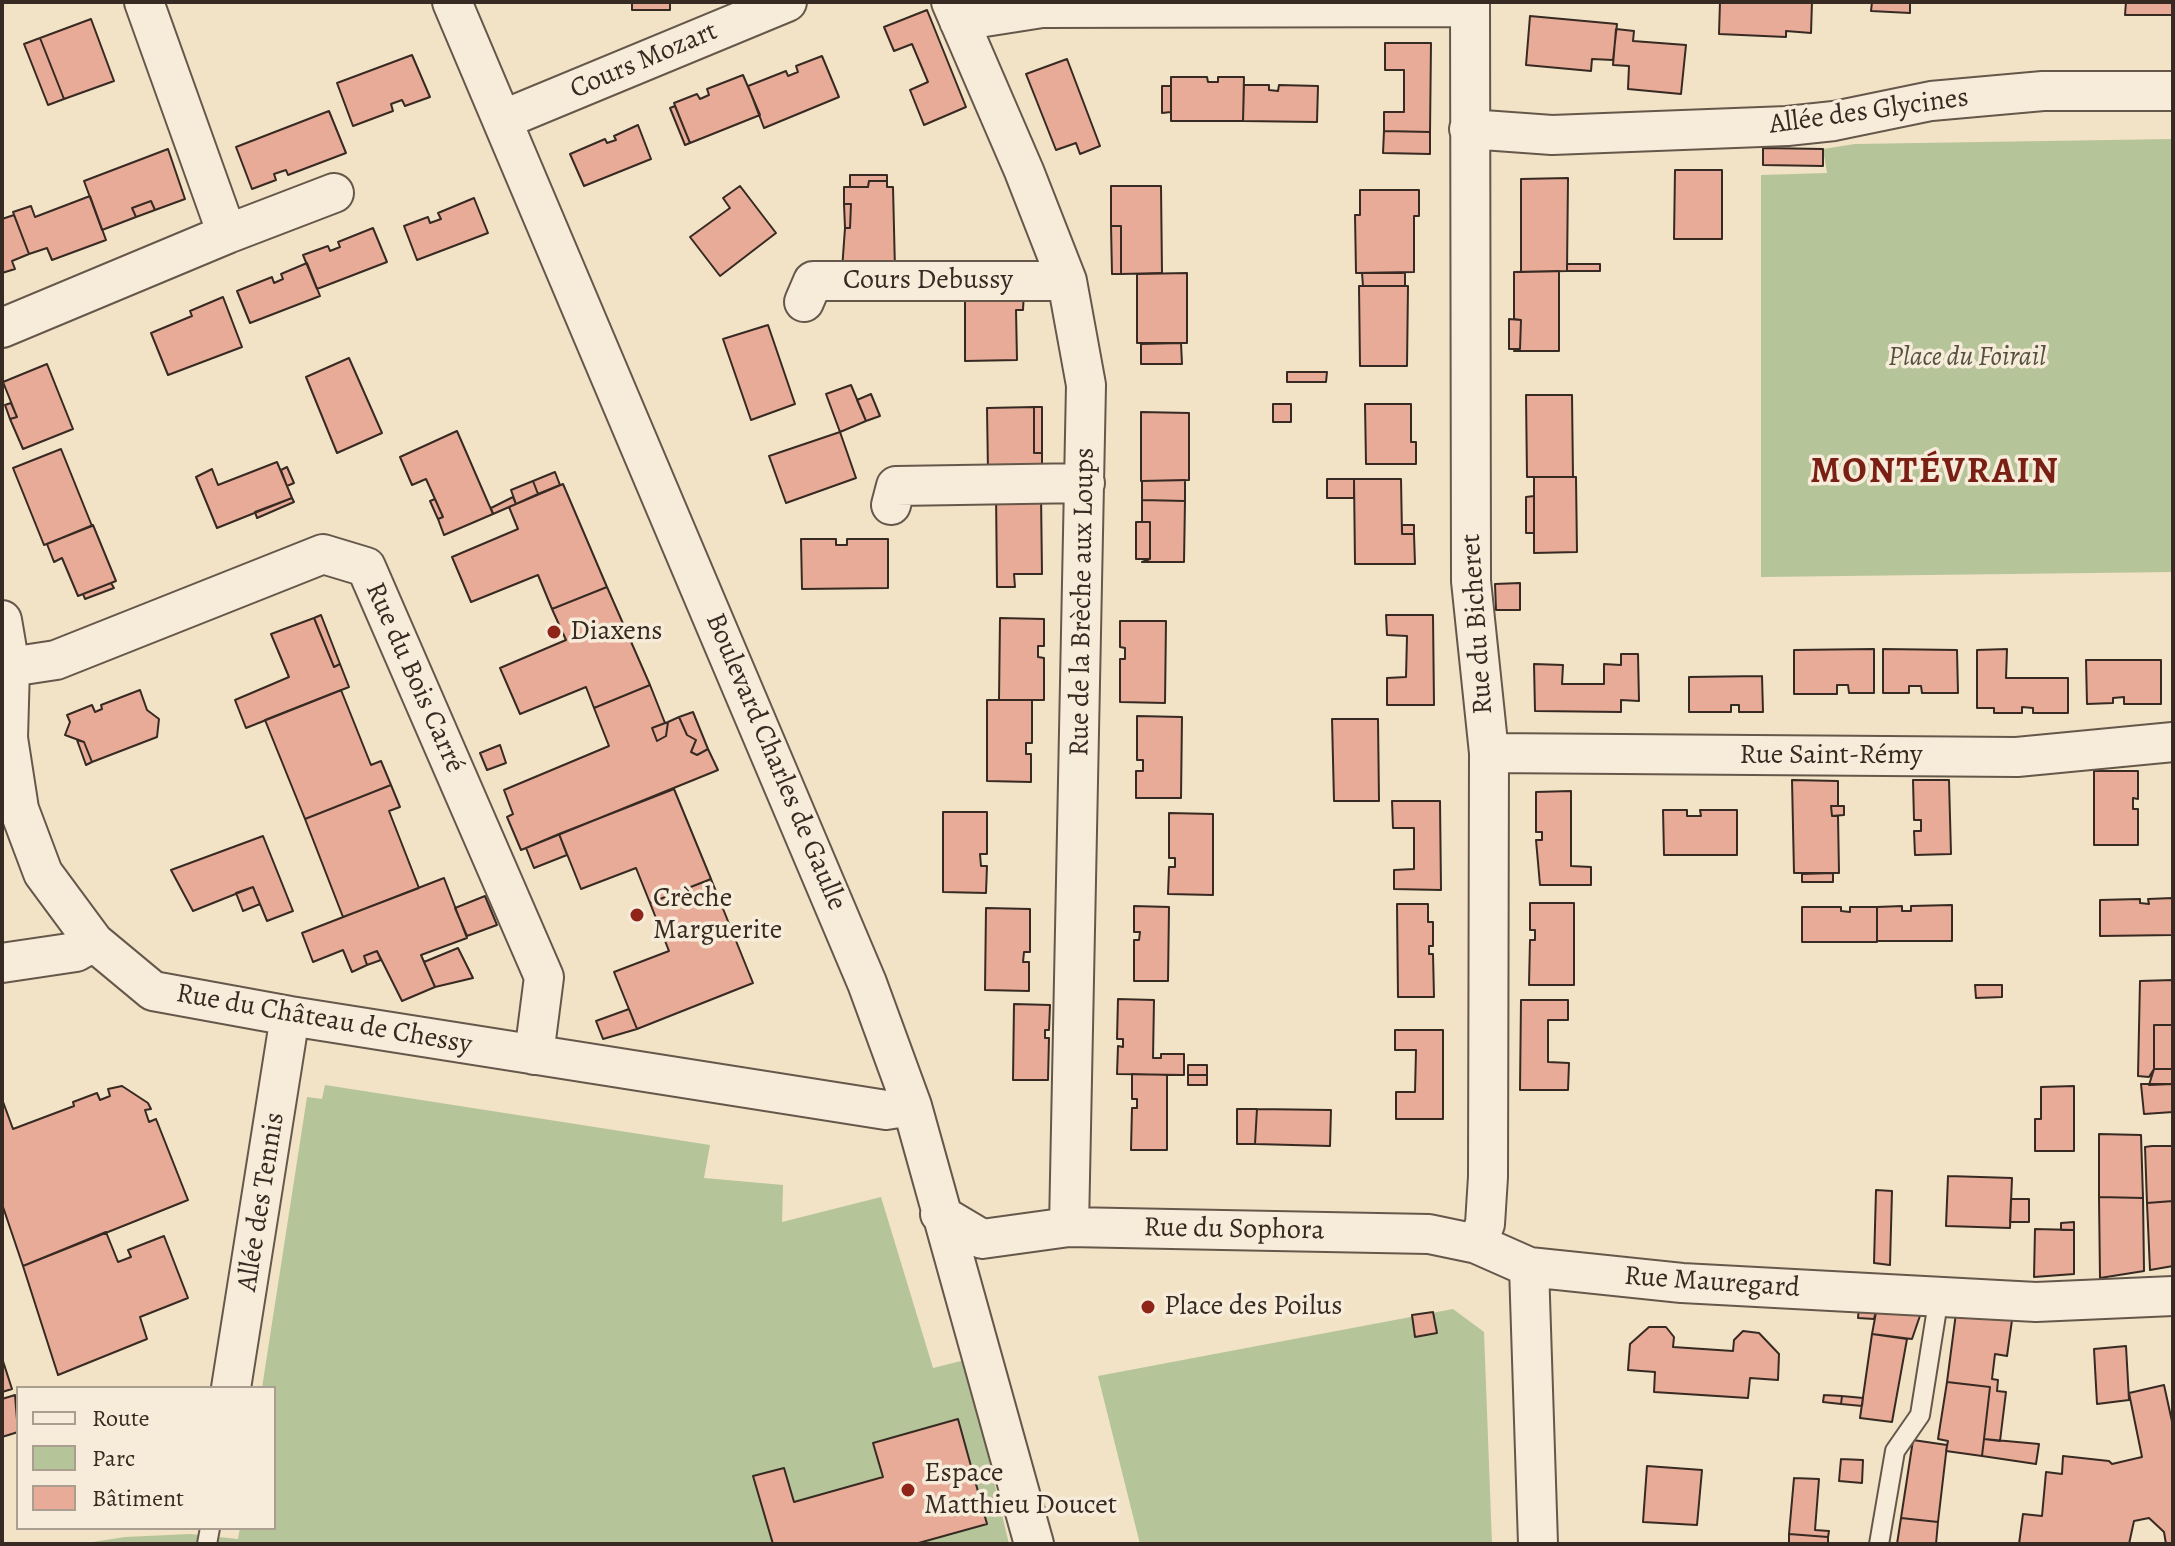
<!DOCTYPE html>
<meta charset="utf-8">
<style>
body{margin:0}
#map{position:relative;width:2175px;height:1546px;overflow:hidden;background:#f2e2c6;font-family:Alegreya,serif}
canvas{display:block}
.frame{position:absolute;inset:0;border:4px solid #362a22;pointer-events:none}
.legend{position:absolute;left:16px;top:1386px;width:260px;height:144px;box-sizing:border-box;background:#f7ecda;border:2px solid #aa9e90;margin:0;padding:10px 14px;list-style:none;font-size:24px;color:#362a22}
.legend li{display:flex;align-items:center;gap:16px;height:40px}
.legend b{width:40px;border:2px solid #aa9e90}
</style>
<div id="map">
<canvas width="2175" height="1546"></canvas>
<div class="frame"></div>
<ul class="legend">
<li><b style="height:10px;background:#f7ecda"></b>Route</li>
<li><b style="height:22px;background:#b5c499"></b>Parc</li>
<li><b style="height:22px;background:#e8ab97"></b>Bâtiment</li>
</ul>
</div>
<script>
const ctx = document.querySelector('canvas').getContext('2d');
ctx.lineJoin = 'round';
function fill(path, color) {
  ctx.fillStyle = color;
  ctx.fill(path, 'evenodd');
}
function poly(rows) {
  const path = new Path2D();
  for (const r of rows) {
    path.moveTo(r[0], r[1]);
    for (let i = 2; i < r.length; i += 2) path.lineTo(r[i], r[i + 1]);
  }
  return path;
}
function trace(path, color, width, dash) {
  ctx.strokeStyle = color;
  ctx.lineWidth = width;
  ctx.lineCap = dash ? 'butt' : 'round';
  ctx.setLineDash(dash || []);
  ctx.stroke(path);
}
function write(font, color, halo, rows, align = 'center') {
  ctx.font = font + ' Alegreya,serif';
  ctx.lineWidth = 7;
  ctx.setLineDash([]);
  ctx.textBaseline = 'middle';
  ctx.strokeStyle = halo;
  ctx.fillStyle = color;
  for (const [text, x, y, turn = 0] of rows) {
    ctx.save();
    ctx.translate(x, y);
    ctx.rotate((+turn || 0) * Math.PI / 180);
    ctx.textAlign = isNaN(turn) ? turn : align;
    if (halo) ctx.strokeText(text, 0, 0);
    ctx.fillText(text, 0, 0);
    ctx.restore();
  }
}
const green = poly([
 [2173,139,2173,572,1761,577,1761,175,1827,173,1823,149,1855,144],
 [325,1085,710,1145,704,1178,783,1185,782,1222,881,1197,933,1368,965,1360,1009,1544,80,1544,125,1537,190,1534,238,1539,240,1528,274,1528,274,1388,262,1388,307,1097,322,1099],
 [1453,1309,1484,1332,1492,1544,1140,1544,1098,1376]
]);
const building = poly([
 [587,2,670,2,670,10,632,10,632,3,587,2],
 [1720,2,1812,2,1811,33,1786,31,1786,37,1719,34,1720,2],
 [1872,2,1910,2,1910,13,1871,11,1872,2],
 [2126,2,2173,2,2173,15,2125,15,2126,2],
 [927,10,966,107,924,125,910,90,928,82,912,44,894,51,884,27,927,10],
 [1530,16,1617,24,1613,60,1592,59,1591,71,1526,65,1530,16],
 [91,19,114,81,64,99,40,38,91,19],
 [1616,29,1634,31,1633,41,1686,45,1681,94,1628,89,1629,66,1613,65,1616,29],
 [40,38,64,99,48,105,24,44,40,38],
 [1385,43,1431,43,1430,132,1384,131,1384,112,1404,112,1404,70,1385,70,1385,43],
 [412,55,430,97,405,106,402,100,391,104,393,111,353,126,337,83,412,55],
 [822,56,839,97,764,128,748,86,786,71,788,76,798,72,796,66,822,56],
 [1067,59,1100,146,1080,154,1076,143,1056,150,1026,74,1067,59],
 [743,75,760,115,690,143,674,103,697,94,700,99,709,95,707,89,743,75],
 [1171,77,1207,77,1208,82,1218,82,1218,77,1244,77,1243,121,1171,121,1171,77],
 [1244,85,1269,85,1269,90,1278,91,1279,85,1318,86,1317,122,1243,121,1244,85],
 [1162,86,1171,86,1171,112,1162,113,1162,86],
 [675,106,690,143,685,145,670,108,675,106],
 [329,111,346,153,288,175,286,170,274,174,276,180,252,189,236,147,329,111],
 [638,125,651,159,584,186,570,154,605,139,607,143,616,140,614,136,638,125],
 [1384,131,1430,132,1430,154,1383,153,1384,131],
 [1763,148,1823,149,1823,166,1763,165,1763,148],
 [168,149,185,199,155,210,151,201,132,208,136,217,102,230,84,181,168,149],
 [1675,170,1722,170,1722,239,1674,239,1675,170],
 [850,175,887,175,887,181,869,181,868,187,850,187,850,175],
 [1568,178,1567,271,1521,272,1521,179,1568,178],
 [869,181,887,181,887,187,893,187,895,270,842,270,845,228,850,228,851,204,844,204,844,187,868,187,869,181],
 [740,186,776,233,720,276,690,237,730,208,723,198,740,186],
 [1111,186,1161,186,1162,273,1121,274,1121,226,1111,226,1111,186],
 [1360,190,1419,190,1419,216,1414,216,1414,272,1356,273,1355,215,1360,215,1360,190],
 [90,196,106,240,52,260,47,248,29,254,13,212,31,206,35,217,90,196],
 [474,198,488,233,417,260,404,226,428,217,430,223,441,219,438,213,474,198],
 [151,201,155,210,136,217,132,208,151,201],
 [844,204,851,204,850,228,845,228,844,204],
 [14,215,29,254,12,261,15,269,2,273,2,219,14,215],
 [1111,226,1121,226,1121,274,1112,274,1111,226],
 [373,228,387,262,317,289,303,255,328,246,330,251,340,247,338,242,373,228],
 [307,263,320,296,250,323,237,291,272,277,274,283,283,279,281,274,307,263],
 [1567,264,1600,264,1600,271,1567,271,1567,264],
 [1559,271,1559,351,1514,351,1520,349,1521,320,1514,319,1514,272,1559,271],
 [1187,273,1187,343,1137,343,1137,274,1187,273],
 [1362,273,1405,273,1405,286,1363,286,1362,273],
 [1359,286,1408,286,1407,366,1360,366,1359,286],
 [965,290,1024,291,1023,310,1016,310,1017,360,965,361,965,290],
 [223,297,242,347,168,375,151,333,192,316,190,311,223,297],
 [1509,319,1521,320,1520,349,1509,349,1509,319],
 [768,325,795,404,751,420,723,339,768,325],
 [1181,343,1182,364,1141,364,1141,344,1181,343],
 [349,358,382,433,337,453,306,377,349,358],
 [47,364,73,429,23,449,10,419,17,417,3,382,47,364],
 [1287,372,1327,372,1326,382,1287,382,1287,372],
 [851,385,866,421,840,432,826,394,851,385],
 [871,394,880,416,866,421,857,400,871,394],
 [1526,395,1572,395,1573,477,1527,477,1526,395],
 [11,403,17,417,10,419,5,405,11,403],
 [1273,404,1291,404,1291,422,1273,422,1273,404],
 [1365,404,1411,404,1411,442,1416,442,1416,464,1366,464,1365,404],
 [1034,407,1042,407,1042,453,1034,453,1034,407],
 [1034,407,1034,453,1042,453,1042,472,988,472,987,408,1034,407],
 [1141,412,1189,413,1189,480,1141,481,1141,412],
 [457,431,493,514,444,535,438,519,443,517,426,479,412,485,400,457,457,431],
 [840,432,856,478,786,503,769,456,840,432],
 [61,449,92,526,44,545,13,468,61,449],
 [277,462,292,498,217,528,196,477,212,469,218,485,277,462],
 [287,467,294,483,287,486,281,470,287,467],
 [555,472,560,485,538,494,533,481,555,472],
 [1534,477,1576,477,1577,552,1534,553,1534,477],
 [1327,479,1354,479,1354,498,1327,498,1327,479],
 [1354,479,1401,479,1402,534,1414,534,1415,564,1355,564,1354,479],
 [1185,480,1185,501,1142,500,1142,481,1185,480],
 [533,481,538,494,516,504,511,490,533,481],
 [563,484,607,587,552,609,538,575,471,602,452,557,518,529,509,507,563,484],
 [996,493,1041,493,1042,574,1014,574,1015,587,997,587,996,493],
 [1534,496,1534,533,1526,533,1526,497,1534,496],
 [513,497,516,504,493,514,491,508,513,497],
 [292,498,294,502,257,518,255,512,292,498],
 [435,499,443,517,438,519,430,501,435,499],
 [1142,500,1185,501,1184,562,1142,562,1150,559,1150,522,1142,522,1142,500],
 [1136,522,1150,522,1150,559,1136,559,1136,522],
 [93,525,116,581,78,596,62,558,54,562,47,544,93,525],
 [1402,525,1414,525,1414,534,1402,534,1402,525],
 [801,539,836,539,836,545,847,545,847,539,888,539,888,588,802,589,801,539],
 [111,583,114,588,85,599,83,594,111,583],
 [1520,583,1520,610,1496,610,1495,584,1520,583],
 [607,587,650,685,594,708,586,687,520,714,500,668,566,640,552,609,607,587],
 [321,615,340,664,334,667,314,618,321,615],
 [1386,615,1433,615,1434,705,1387,705,1387,678,1406,677,1407,636,1387,635,1386,615],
 [314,618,334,667,340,664,349,687,246,728,235,700,289,677,271,634,314,618],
 [1000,618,1044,619,1044,646,1038,646,1038,657,1044,658,1044,700,999,700,1000,618],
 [1120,621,1166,621,1165,703,1120,702,1120,659,1125,659,1125,648,1120,647,1120,621],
 [1874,649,1874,693,1849,693,1848,685,1837,685,1837,694,1794,694,1794,650,1874,649],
 [1883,649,1957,650,1958,693,1922,693,1921,686,1909,686,1909,693,1883,693,1883,649],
 [2007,649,2006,678,2068,678,2068,713,2033,713,2033,708,2022,707,2022,713,1994,713,1994,708,1977,708,1977,650,2007,649],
 [1621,654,1638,654,1639,701,1621,700,1621,712,1535,711,1534,664,1563,665,1562,684,1604,684,1604,664,1621,665,1621,654],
 [2086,660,2161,660,2161,704,2124,704,2124,697,2113,698,2113,703,2087,704,2086,660],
 [1762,676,1763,712,1739,712,1739,705,1731,705,1731,712,1689,712,1689,677,1762,676],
 [650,685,665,723,652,728,657,741,666,736,668,722,679,717,687,735,696,740,691,752,697,755,708,749,718,770,521,850,507,817,513,814,504,790,609,746,594,708,650,685],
 [140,690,147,710,159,719,157,737,92,762,84,742,65,735,70,722,67,715,92,705,95,712,102,709,101,705,140,690],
 [341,690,371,765,381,761,391,785,305,819,265,720,341,690],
 [987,700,1032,700,1032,743,1026,743,1026,754,1031,754,1031,782,987,781,987,700],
 [693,712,708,749,697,755,691,752,696,740,687,735,679,717,693,712],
 [1137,716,1182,717,1181,798,1136,798,1136,771,1143,771,1143,760,1137,760,1137,716],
 [1332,719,1378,719,1379,801,1334,801,1332,719],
 [668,722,666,736,657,741,652,728,668,722],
 [77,740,84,742,92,762,86,765,77,740],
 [500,745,506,763,487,770,480,753,500,745],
 [2094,771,2138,771,2138,799,2133,798,2133,809,2138,809,2138,845,2094,845,2094,771],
 [1792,780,1838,781,1838,806,1831,806,1832,816,1838,816,1839,873,1794,873,1792,780],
 [1913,780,1949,780,1951,854,1915,855,1914,831,1921,831,1921,820,1914,820,1913,780],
 [391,785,400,807,389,811,419,888,343,917,305,819,391,785],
 [674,789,711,879,650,903,636,868,581,889,559,834,674,789],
 [1571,791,1571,866,1591,867,1591,885,1540,885,1536,840,1542,840,1542,832,1536,832,1536,792,1571,791],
 [1392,801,1440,801,1441,890,1394,889,1394,870,1414,869,1414,828,1393,828,1392,801],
 [1831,806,1844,806,1844,815,1832,816,1831,806],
 [1663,810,1687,810,1687,816,1701,816,1700,810,1737,810,1737,855,1664,855,1663,810],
 [943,812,987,812,987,854,980,854,981,866,987,866,986,893,943,892,943,812],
 [1169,813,1213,814,1213,895,1168,894,1169,867,1175,867,1175,858,1169,858,1169,813],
 [559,834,567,855,534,868,526,848,559,834],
 [263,836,293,911,267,921,253,887,193,911,171,870,263,836],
 [1833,873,1833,882,1802,882,1802,874,1833,873],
 [444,878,467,938,421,955,435,987,402,1001,377,951,364,956,367,965,352,972,343,950,313,962,302,933,444,878],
 [711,879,753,983,637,1029,614,972,669,951,650,903,711,879],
 [253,887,260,904,243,911,236,893,253,887],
 [485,896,497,925,467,936,455,908,485,896],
 [2173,898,2173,935,2100,936,2100,900,2140,899,2140,903,2149,904,2148,899,2173,898],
 [1530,903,1574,903,1574,985,1529,985,1530,940,1535,940,1535,930,1530,930,1530,903],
 [1397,904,1428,904,1428,922,1433,922,1433,946,1429,946,1429,954,1433,954,1434,997,1398,997,1397,904],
 [1952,905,1952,941,1877,941,1877,907,1902,906,1902,911,1911,911,1911,906,1952,905],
 [1134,906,1169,907,1168,981,1134,981,1134,940,1139,940,1140,932,1134,932,1134,906],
 [1802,907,1841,907,1841,911,1850,912,1850,907,1877,907,1877,942,1802,942,1802,907],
 [986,908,1030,909,1030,952,1024,952,1023,962,1029,962,1029,991,985,990,986,908],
 [458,948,473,978,435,987,424,962,458,948],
 [377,951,381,960,367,965,364,956,377,951],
 [2173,980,2173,1025,2154,1025,2154,1069,2149,1077,2138,1076,2140,981,2173,980],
 [1975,985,2002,985,2002,997,1976,998,1975,985],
 [1118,999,1154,1000,1153,1058,1161,1058,1161,1054,1184,1054,1184,1075,1117,1074,1118,1046,1123,1047,1123,1039,1117,1039,1118,999],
 [1521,1000,1568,1000,1568,1020,1548,1020,1548,1062,1569,1063,1568,1090,1520,1090,1521,1000],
 [1014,1004,1050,1005,1049,1030,1045,1030,1045,1038,1049,1038,1048,1080,1013,1080,1014,1004],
 [629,1009,637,1029,603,1039,596,1021,629,1009],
 [2154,1025,2173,1025,2173,1069,2154,1069,2154,1025],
 [1395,1030,1443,1030,1443,1119,1396,1119,1396,1092,1415,1092,1416,1050,1395,1050,1395,1030],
 [1188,1065,1207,1065,1207,1075,1188,1075,1188,1065],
 [2154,1069,2173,1069,2173,1084,2149,1085,2154,1069],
 [1132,1074,1167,1075,1167,1150,1131,1150,1132,1108,1137,1108,1137,1099,1132,1099,1132,1074],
 [1188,1075,1207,1075,1207,1085,1188,1085,1188,1075],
 [2141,1084,2173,1084,2173,1112,2144,1114,2141,1084],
 [122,1086,148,1103,151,1109,145,1110,149,1122,156,1119,188,1200,23,1266,2,1204,2,1099,13,1129,74,1106,73,1102,97,1093,100,1100,110,1096,108,1089,122,1086],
 [2074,1086,2074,1151,2035,1151,2035,1119,2041,1119,2041,1087,2074,1086],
 [1237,1109,1257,1109,1255,1144,1237,1144,1237,1109],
 [1257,1109,1331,1110,1330,1146,1255,1144,1257,1109],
 [2099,1134,2141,1135,2143,1198,2099,1197,2099,1134],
 [2152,1146,2173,1146,2173,1201,2147,1203,2145,1147,2152,1146],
 [1948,1176,2012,1178,2010,1228,1946,1226,1948,1176],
 [1876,1190,1892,1191,1890,1265,1874,1263,1876,1190],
 [2099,1197,2143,1198,2144,1271,2100,1278,2099,1197],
 [2011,1199,2029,1199,2029,1222,2010,1222,2011,1199],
 [2173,1201,2173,1266,2150,1270,2147,1203,2173,1201],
 [2074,1222,2074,1230,2061,1230,2061,1223,2074,1222],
 [2035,1229,2074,1230,2074,1274,2034,1277,2035,1229],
 [106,1232,118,1262,131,1257,128,1250,164,1236,188,1298,140,1317,147,1339,58,1375,23,1266,106,1232],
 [1859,1306,1877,1307,1874,1319,1858,1318,1859,1306],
 [1877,1307,1922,1310,1912,1339,1872,1334,1877,1307],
 [1433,1312,1437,1333,1415,1337,1412,1315,1433,1312],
 [1956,1313,2012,1320,2007,1356,1995,1354,1992,1379,1998,1380,1997,1391,2006,1392,2000,1441,1984,1439,1990,1387,1947,1382,1956,1313],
 [1649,1327,1666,1327,1674,1337,1673,1347,1733,1351,1734,1340,1743,1331,1759,1333,1779,1354,1778,1380,1750,1378,1748,1398,1654,1392,1655,1372,1628,1370,1630,1344,1649,1327],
 [1872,1334,1907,1339,1892,1422,1860,1418,1872,1334],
 [2126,1346,2129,1400,2097,1404,2094,1349,2126,1346],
 [2,1358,12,1389,2,1392,2,1358],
 [1947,1382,1990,1387,1982,1456,1946,1451,1948,1441,1938,1439,1947,1382],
 [2164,1385,2173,1426,2173,1544,2166,1544,2164,1532,2149,1518,2134,1521,2129,1544,2019,1544,2023,1514,2042,1516,2046,1472,2062,1474,2063,1456,2109,1461,2112,1464,2142,1457,2129,1393,2164,1385],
 [15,1395,18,1432,2,1437,2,1399,15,1395],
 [1824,1395,1842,1396,1841,1404,1823,1402,1824,1395],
 [1842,1396,1863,1398,1862,1406,1841,1404,1842,1396],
 [958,1419,987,1524,915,1544,773,1544,753,1476,784,1468,794,1502,883,1477,873,1443,958,1419],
 [1984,1439,2039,1444,2036,1464,1982,1456,1984,1439],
 [1913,1440,1947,1445,1938,1522,1901,1518,1913,1440],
 [1841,1459,1863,1460,1862,1483,1839,1481,1841,1459],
 [1647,1466,1702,1470,1697,1525,1643,1522,1647,1466],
 [1794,1478,1819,1479,1815,1530,1829,1531,1828,1537,1789,1534,1794,1478],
 [1901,1518,1938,1522,1936,1544,1897,1544,1901,1518],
 [1789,1534,1828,1537,1828,1544,1789,1544,1789,1534]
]);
const service = poly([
 [207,1544,210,1528],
 [1879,1544,1895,1451,1920,1415,1939,1296]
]);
const minor = poly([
 [452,2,867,983,912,1106,1034,1544],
 [951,2,1024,171,1067,281,1086,385,1069,1227],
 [1470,2,1471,581,1489,753,1488,1177,1485,1224,1477,1244],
 [959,21,1042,8,1470,7],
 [502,120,787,2],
 [1469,129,1552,135,1787,126,1834,121,1931,101,2043,91,2173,91],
 [227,234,334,193],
 [804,302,813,281,1067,281],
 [2,328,227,234,144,2],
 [891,505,896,486,1085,483],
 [2,620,10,667,8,738,19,809,43,873,94,942,153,991,290,1016,886,1110,912,1106],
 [10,667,56,660,323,554,366,567,544,977,534,1055],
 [1489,753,2017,757,2173,742],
 [2,963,76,952,94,942],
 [940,1214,982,1239,1069,1227,1429,1234,1477,1244,1529,1267,1682,1283,2036,1302,2173,1296],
 [1529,1267,1538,1544],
 [231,1388,290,1016]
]);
const markers = [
 [554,632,8,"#8f2418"],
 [637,915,8,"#8f2418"],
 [1148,1307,8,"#8f2418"],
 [908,1490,8,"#8f2418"]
];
const streetNames = [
 ["Cours Mozart",644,61,-23],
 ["Allée des Glycines",1869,112,-8],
 ["Cours Debussy",928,281],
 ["Rue de la Brèche aux Loups",1083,602,-89],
 ["Rue du Bicheret",1478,624,-94],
 ["Rue du Bois Carré",414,678,66],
 ["Rue Saint-Rémy",1831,756],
 ["Boulevard Charles de Gaulle",775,762,67],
 ["Rue du Château de Chessy",324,1020,10],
 ["Allée des Tennis",262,1202,-81],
 ["Rue du Sophora",1234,1230,1],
 ["Rue Mauregard",1712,1283,4]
];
const parkNames = [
 ["Place du Foirail",1967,358]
];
const poiNames = [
 ["Diaxens",570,632],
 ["Crèche",653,899],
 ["Marguerite",653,931],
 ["Place des Poilus",1164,1307],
 ["Espace",924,1474],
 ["Matthieu Doucet",924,1506]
];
const districtNames = [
 ["MONTÉVRAIN",1935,473]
];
fill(green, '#b5c499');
fill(building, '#e8ab97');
trace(building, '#362a22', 2);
trace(service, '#65584b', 22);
trace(minor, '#65584b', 42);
trace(service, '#f7ecda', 18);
trace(minor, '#f7ecda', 38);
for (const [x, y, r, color] of markers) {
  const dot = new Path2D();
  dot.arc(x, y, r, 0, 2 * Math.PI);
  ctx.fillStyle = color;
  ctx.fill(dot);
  trace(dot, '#f7ecda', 3);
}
write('28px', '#362a22', '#f7ecda', streetNames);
write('italic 28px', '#565040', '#f7ecda', parkNames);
write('28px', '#362a22', '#f7ecda', poiNames, 'left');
ctx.letterSpacing = '2px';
write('bold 36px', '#7a1f14', '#f7ecda', districtNames);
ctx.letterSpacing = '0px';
</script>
